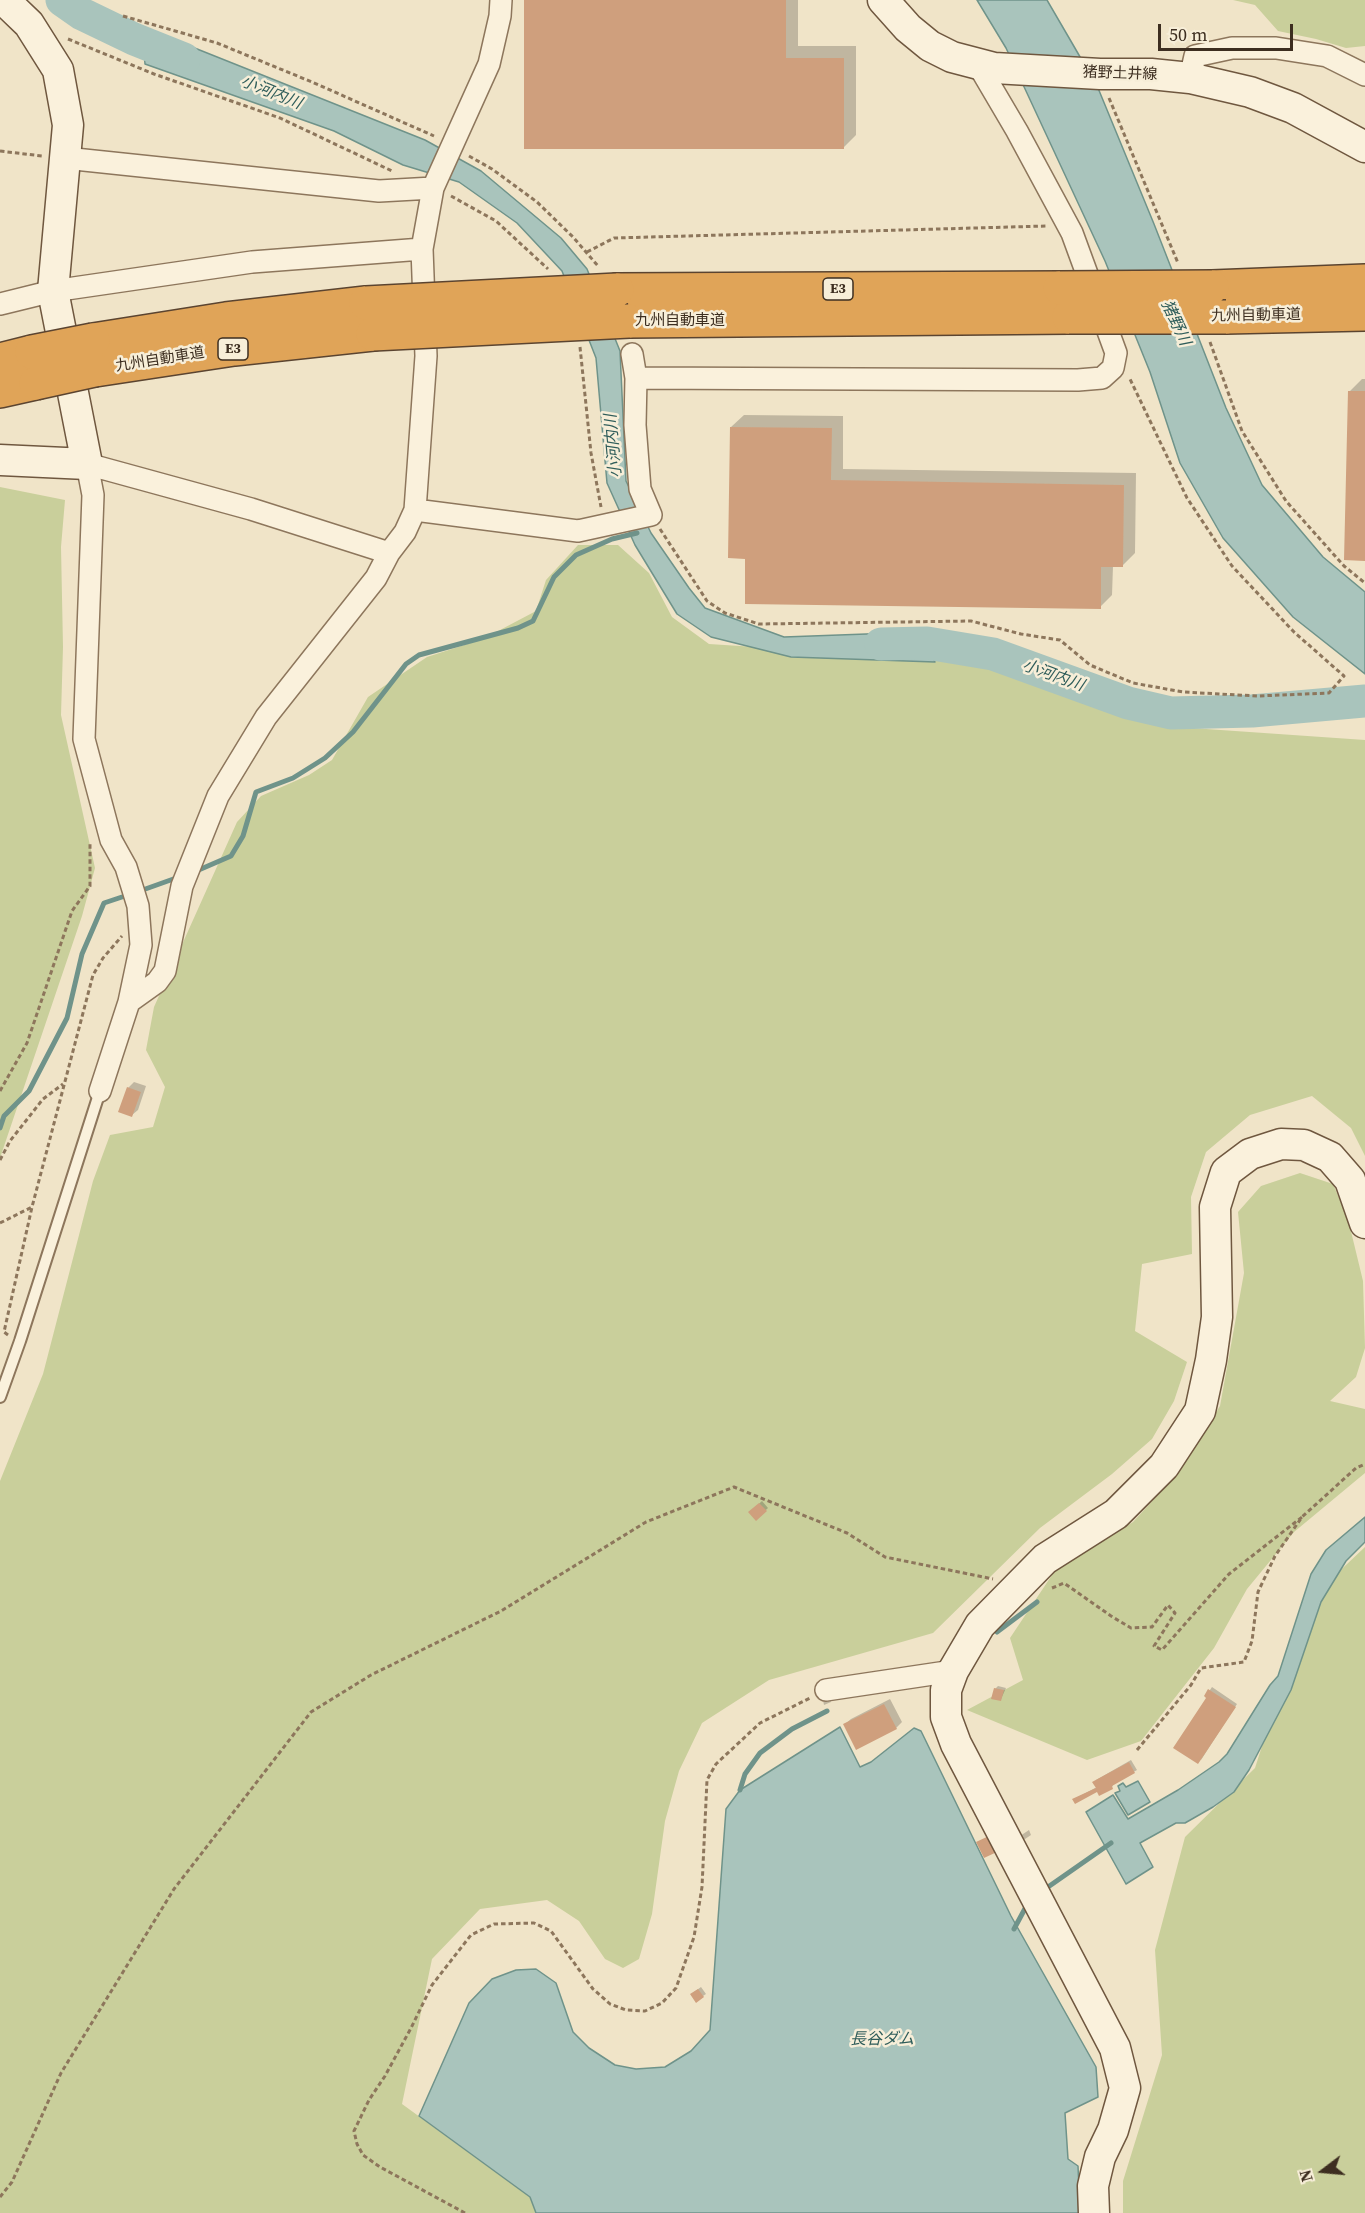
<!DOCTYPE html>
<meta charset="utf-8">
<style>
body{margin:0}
#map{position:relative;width:1365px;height:2213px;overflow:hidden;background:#f0e4c8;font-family:"Source Serif 4",serif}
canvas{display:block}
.north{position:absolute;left:1293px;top:2141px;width:60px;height:60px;-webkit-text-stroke:4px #f7eed8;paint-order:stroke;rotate:254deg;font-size:16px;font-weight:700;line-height:24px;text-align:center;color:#3d2e20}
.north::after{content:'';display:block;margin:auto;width:21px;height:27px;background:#3d2e20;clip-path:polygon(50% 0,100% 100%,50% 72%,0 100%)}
.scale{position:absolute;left:1158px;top:24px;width:135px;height:27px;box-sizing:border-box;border:3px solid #3d2e20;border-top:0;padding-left:8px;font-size:18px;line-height:21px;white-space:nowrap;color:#3d2e20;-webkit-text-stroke:4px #f7eed8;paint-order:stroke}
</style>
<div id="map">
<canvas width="1365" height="2213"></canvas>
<div class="north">N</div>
<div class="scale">50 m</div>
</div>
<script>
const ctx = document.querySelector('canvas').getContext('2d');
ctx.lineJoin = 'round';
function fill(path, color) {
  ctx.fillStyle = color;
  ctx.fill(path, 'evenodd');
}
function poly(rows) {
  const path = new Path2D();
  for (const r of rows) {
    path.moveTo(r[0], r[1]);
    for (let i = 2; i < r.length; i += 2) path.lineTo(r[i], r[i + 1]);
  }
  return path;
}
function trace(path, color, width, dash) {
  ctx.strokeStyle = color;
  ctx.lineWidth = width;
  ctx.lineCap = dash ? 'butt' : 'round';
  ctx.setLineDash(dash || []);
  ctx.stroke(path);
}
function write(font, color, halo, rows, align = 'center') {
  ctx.font = font + ' "Source Serif 4","Noto Sans JP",serif';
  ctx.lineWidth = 5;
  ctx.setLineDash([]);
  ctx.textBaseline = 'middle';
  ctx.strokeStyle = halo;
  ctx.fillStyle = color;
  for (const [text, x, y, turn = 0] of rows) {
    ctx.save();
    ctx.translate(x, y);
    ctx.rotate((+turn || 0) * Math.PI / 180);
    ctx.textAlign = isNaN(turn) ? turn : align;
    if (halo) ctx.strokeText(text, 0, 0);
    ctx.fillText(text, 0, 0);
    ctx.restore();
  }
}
const green = poly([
 [1233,0,1365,0,1365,46,1346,48,1316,39,1278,31,1255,5],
 [0,487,65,500,61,547,63,647,61,715,95,868,82,916,0,1158],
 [578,545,618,545,649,573,672,617,709,644,817,651,929,653,1030,680,1087,705,1163,726,1365,740,1365,1156,1351,1128,1312,1096,1250,1115,1206,1152,1191,1197,1192,1254,1142,1264,1135,1331,1187,1362,1174,1401,1152,1439,1112,1474,1040,1528,933,1633,769,1680,702,1723,679,1771,665,1821,652,1914,639,1959,623,1968,605,1959,579,1921,547,1900,480,1909,432,1959,402,2104,530,2197,536,2213,0,2213,0,1481,43,1374,93,1181,110,1135,153,1127,165,1087,146,1050,154,1007,237,822,261,796,309,775,332,760,368,697,427,657,483,639,536,611,546,580],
 [1300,1173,1333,1184,1348,1219,1363,1281,1365,1348,1356,1377,1330,1401,1365,1409,1365,1473,1294,1532,1247,1589,1214,1648,1141,1741,1087,1760,967,1710,1023,1680,1010,1638,1056,1569,1133,1522,1179,1472,1220,1406,1244,1273,1238,1212,1261,1186],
 [1365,1547,1365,2213,1123,2213,1123,2181,1162,2055,1155,1950,1185,1837,1255,1768,1309,1600]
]);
const water = poly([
 [977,0,1047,0,1072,43,1098,88,1154,224,1226,408,1262,485,1323,557,1365,592,1365,674,1293,617,1223,538,1180,463,1150,372,1105,261,1006,48,977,0],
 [142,27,425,140,481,171,561,238,587,269,620,351,626,481,651,533,689,588,705,608,784,637,921,632,935,662,791,657,711,637,677,614,635,545,607,483,596,358,562,271,517,223,459,182,403,165,334,131,145,64,142,27],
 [1365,1517,1365,1542,1346,1561,1321,1602,1291,1690,1249,1770,1234,1792,1213,1807,1185,1823,1176,1823,1140,1843,1153,1867,1126,1884,1086,1812,1113,1795,1128,1819,1178,1790,1219,1762,1227,1754,1270,1685,1278,1676,1311,1574,1326,1550,1365,1517],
 [840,1727,860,1767,871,1762,914,1728,921,1731,1011,1916,1096,2067,1098,2097,1065,2113,1068,2159,1078,2166,1080,2213,536,2213,530,2197,419,2116,469,2003,492,1979,516,1970,536,1969,556,1983,573,2032,589,2048,615,2065,636,2069,665,2067,691,2051,710,2030,726,1809,740,1790,840,1727],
 [1138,1781,1150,1802,1128,1815,1115,1793,1120,1791,1118,1786,1123,1783,1126,1787,1138,1781]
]);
const shadow = poly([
 [525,0,798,0,798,46,856,46,856,135,844,147],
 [1362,379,1365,379,1365,559,1350,391],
 [744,415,843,416,843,469,1136,473,1135,553,1122,566,1113,566,1112,595,1100,607,747,557,731,427],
 [134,1082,146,1086,138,1110,132,1115,128,1088],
 [762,1501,768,1508,756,1519,750,1512],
 [998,1686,1006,1688,1001,1699,995,1689],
 [1212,1687,1237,1704,1201,1760,1208,1697,1206,1696],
 [830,1697,831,1702,824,1705,823,1700],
 [890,1699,902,1722,896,1728,845,1724,851,1719],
 [1131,1760,1137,1770,1114,1783,1112,1787,1098,1790,1074,1799,1097,1787,1096,1780],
 [1029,1830,1031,1835,1022,1841,1020,1836],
 [701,1987,706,1994,703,1996,694,1992]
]);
const stream = poly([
 [194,872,231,856,243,836,256,792,293,778,325,758,353,732,406,664,419,655,518,628,533,621,554,577,576,555,612,539,637,533],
 [137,892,179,877],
 [0,1128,4,1116,29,1091,67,1018,82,954,104,903,128,895],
 [997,1632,1037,1602],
 [740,1790,745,1774,760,1753,792,1729,827,1711],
 [1048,1887,1111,1843],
 [1014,1929,1028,1903]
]);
const river = poly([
 [62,0,82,14,134,39,184,59],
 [881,644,927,643,993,654,1128,703,1171,713,1252,711,1365,701]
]);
const building = poly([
 [524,0,786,0,786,58,844,58,844,149,524,149],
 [1348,391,1365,391,1365,561,1344,560],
 [730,427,832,428,831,480,1124,485,1123,567,1101,567,1101,609,745,604,745,559,728,558],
 [127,1087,141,1092,132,1117,118,1112],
 [759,1503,767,1511,756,1521,748,1512],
 [994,1688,1004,1690,1001,1701,991,1699],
 [1208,1689,1236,1707,1198,1764,1173,1748,1206,1698,1204,1696],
 [884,1704,897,1729,856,1750,843,1724],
 [1129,1762,1135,1773,1112,1786,1113,1789,1099,1796,1097,1792,1075,1804,1072,1799,1096,1788,1092,1782],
 [991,1835,999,1851,984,1858,976,1842],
 [698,1989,704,1997,696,2003,690,1994]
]);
const path = poly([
 [123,16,217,43,312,82,434,136],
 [68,39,154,74,280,118,392,171],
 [1109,98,1178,263],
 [0,151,42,156],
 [469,156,492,169,537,202,573,237,598,266],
 [451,196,496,221,548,269],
 [587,252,614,238,1046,226],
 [1210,342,1242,431,1286,501,1344,566,1365,583],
 [580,347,591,453,601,507],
 [660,529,707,601,725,613,759,624,971,621,1021,634,1060,640,1090,665,1133,683,1183,692,1257,696,1329,693,1344,676,1294,632,1232,566,1187,498,1129,377],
 [0,1091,27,1043,72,911,90,886,90,842],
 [0,1160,10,1141,43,1099,63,1084],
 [0,1223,32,1207],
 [8,1335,4,1332,32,1207,93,975,103,958,122,936],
 [1052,1588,1064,1583,1111,1616,1131,1628,1152,1627,1168,1605,1175,1613,1154,1646,1162,1650,1229,1574,1302,1517],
 [1137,1750,1191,1685,1201,1668,1244,1662,1252,1641,1258,1592,1275,1556,1302,1517,1356,1468,1365,1464],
 [0,2197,12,2182,61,2073,174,1889,311,1712,371,1675,501,1611,646,1522,734,1487,847,1533,885,1557,993,1579],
 [465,2213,380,2167,363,2155,357,2144,354,2131,369,2100,385,2076,411,2028,432,1985,471,1935,494,1924,534,1923,551,1931,593,1989,610,2004,626,2010,645,2011,662,2003,676,1988,694,1937,702,1887,707,1780,716,1764,760,1723,810,1698]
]);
const lane = poly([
 [0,1397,20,1341,100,1091]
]);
const street = poly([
 [1190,78,1195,56,1232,48,1276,48,1327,56,1365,75],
 [65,158,379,191,433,188],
 [0,304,53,291,252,262,422,249],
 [636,378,1078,380,1102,378,1113,368,1116,353,1072,233,1017,131,977,63],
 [415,510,578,531,651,515,640,489,635,425,636,378,632,354],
 [129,1002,157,982,165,971,182,886,218,796,266,717,376,578,389,553,405,532,415,510,426,356,422,249,433,188,489,64,500,16,501,0],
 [100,1091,129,1002,141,945,138,906,126,867,111,840,84,739,93,495,87,464,251,509,389,553],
 [826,1690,953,1671]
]);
const secondary = poly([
 [883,0,908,28,930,46,952,57,994,68,1100,74,1151,74,1190,78,1250,92,1293,108,1365,147],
 [0,460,87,464,53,291,68,125,58,70,29,24,4,0],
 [1094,2213,1093,2186,1100,2157,1113,2130,1125,2088,1115,2048,956,1744,946,1717,946,1690,953,1671,980,1625,1045,1559,1116,1514,1164,1466,1200,1411,1211,1360,1217,1317,1215,1207,1226,1172,1250,1154,1281,1144,1304,1145,1330,1157,1350,1180,1365,1223]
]);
const highway = poly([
 [1212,287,1365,281],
 [617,290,1060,288],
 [1226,317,1365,314],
 [629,321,1069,317],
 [93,340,226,319,366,303],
 [0,360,32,352],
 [95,370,234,349,373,334],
 [0,391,36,383]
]);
const highwayBridge = poly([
 [1060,288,1212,287],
 [366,303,617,290],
 [1069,317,1226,317],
 [373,334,629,321],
 [32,352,93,340],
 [36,383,95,370]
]);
const shields = [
 [838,289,30],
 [233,349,30]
];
const shieldNames = [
 ["E3",838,289],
 ["E3",233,349]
];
const streetNames = [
 ["猪野土井線",1120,74,2],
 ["九州自動車道",1256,316,-1],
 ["九州自動車道",680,321],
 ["九州自動車道",160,360,-9]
];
const waterNames = [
 ["小河内川",271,93,22],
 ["猪野川",1175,323,65],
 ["小河内川",614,446,-95],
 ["小河内川",1053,676,20],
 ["長谷ダム",882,2040]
];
fill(green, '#c9cf9b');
fill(water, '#a9c4bc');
trace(water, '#6f938a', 1.5);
fill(shadow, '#0003');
trace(stream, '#6f938a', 5);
trace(river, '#a9c4bc', 33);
fill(building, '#cf9f7d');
trace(lane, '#8d765c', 14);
trace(street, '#8d765c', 24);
trace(secondary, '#6f573f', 33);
trace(highway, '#5b4430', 36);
trace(path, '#8d765c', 3, [4.5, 3]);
trace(lane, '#faf1dc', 10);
trace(street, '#faf1dc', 21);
trace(secondary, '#faf1dc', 30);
trace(highway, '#e0a458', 33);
trace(highwayBridge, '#5b4430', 36, []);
trace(highwayBridge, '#e0a458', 33);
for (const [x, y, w] of shields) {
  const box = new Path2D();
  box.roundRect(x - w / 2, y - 11, w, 22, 4.5);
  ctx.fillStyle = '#f7eed8';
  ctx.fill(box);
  trace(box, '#3d2e20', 1.5);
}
write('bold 14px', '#3d2e20', null, shieldNames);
write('15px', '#3d2e20', '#f7eed8', streetNames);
write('italic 16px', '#2f5d5a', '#f7eed8', waterNames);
</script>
